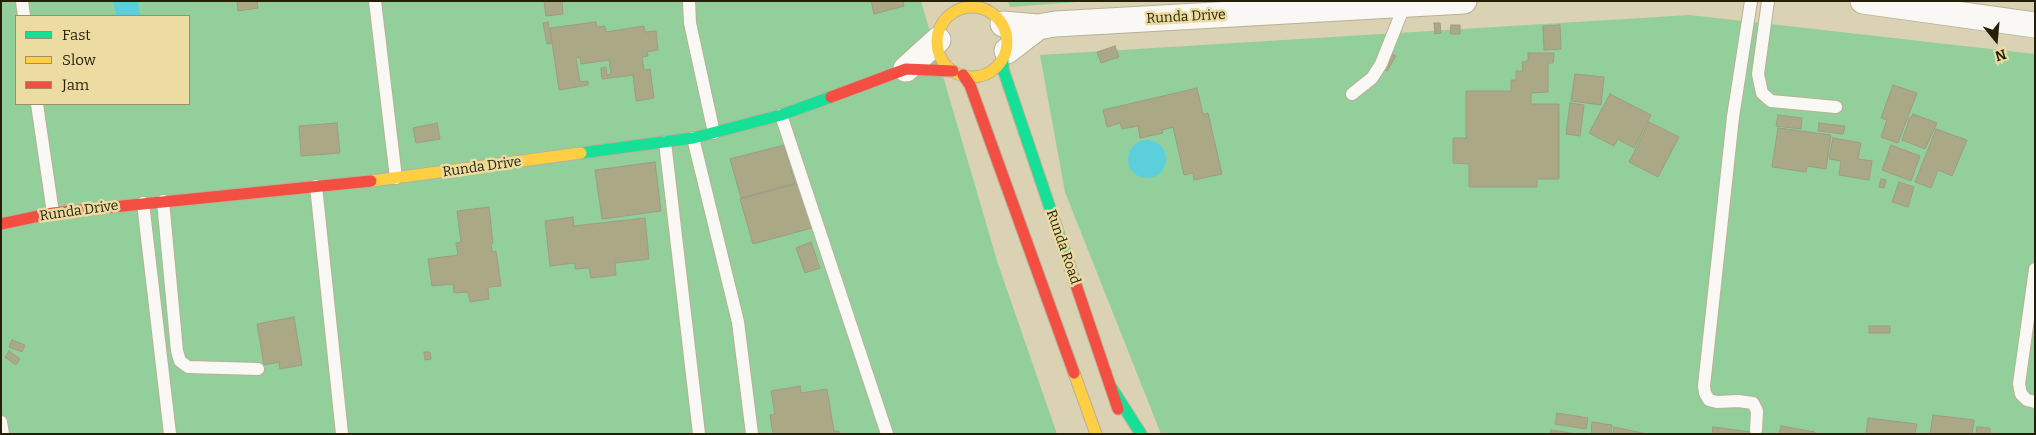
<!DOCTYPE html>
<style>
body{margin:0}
#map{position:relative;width:2036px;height:435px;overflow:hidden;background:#dbd2b3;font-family:Bitter,serif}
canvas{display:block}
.frame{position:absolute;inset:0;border:2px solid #261f08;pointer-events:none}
.legend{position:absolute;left:15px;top:15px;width:175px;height:90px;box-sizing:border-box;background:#ecdca2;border:1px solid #9d9064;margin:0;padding:6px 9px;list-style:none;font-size:15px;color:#261f08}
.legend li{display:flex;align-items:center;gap:10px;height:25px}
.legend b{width:25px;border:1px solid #9d9064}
.north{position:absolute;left:1971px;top:15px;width:50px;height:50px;-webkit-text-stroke:4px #ecdca2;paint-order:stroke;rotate:163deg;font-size:14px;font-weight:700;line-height:20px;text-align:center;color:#261f08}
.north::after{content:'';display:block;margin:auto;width:18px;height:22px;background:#261f08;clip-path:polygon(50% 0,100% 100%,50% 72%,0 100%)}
</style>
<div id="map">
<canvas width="2036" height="435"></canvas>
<div class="frame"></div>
<ul class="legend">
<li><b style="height:6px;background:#16e098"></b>Fast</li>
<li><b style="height:6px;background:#ffcf43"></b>Slow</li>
<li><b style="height:6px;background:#f24e42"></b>Jam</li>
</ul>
<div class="north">N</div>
</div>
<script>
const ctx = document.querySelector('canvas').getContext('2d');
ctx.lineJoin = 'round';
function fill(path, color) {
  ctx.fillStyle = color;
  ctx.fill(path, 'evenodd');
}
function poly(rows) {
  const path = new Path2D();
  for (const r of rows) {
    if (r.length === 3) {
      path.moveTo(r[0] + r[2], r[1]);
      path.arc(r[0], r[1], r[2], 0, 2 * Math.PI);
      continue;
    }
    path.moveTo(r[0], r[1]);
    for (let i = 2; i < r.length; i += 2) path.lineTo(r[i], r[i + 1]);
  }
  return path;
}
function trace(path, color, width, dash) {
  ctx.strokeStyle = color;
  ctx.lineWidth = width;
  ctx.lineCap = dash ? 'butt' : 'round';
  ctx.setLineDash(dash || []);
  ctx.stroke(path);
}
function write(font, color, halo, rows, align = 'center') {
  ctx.font = font + ' Bitter,serif';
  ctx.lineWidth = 5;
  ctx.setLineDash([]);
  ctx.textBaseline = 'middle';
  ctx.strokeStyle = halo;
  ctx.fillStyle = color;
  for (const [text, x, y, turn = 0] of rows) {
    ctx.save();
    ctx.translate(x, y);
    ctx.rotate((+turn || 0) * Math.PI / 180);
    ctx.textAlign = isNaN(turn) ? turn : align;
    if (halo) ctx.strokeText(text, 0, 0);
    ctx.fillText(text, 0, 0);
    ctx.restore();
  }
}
const green = poly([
 [1,1,921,1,998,264,1057,434,1,434],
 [16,16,189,16,189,104,16,104],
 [1008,1,1091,1,1010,7],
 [1690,15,2035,54,2035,434,1161,434,1065,192,1040,55]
]);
const water = poly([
 [113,1,138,1,140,16,116,16],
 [1147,159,19]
]);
const building = poly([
 [237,1,257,1,258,8,238,11,237,1],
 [544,1,562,1,563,14,546,16,544,1],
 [871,1,903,1,904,6,874,14,871,1],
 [548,22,552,43,547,44,543,23,548,22],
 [596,22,597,27,605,26,606,32,644,26,645,32,656,31,658,50,647,52,648,56,642,57,644,70,650,69,654,98,636,101,633,75,602,79,601,68,606,67,607,75,611,74,609,60,581,64,580,57,576,58,580,82,588,81,588,85,559,90,550,28,596,22],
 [1434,23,1440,23,1441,33,1435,34,1434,23],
 [1451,25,1460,25,1460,34,1450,34,1451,25],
 [1560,25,1561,49,1544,50,1543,26,1560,25],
 [1115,46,1119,57,1101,63,1097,52,1115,46],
 [1390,53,1396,56,1387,71,1381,68,1390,53],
 [1528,53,1554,53,1553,63,1548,63,1548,92,1531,93,1531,104,1559,104,1559,179,1537,179,1537,187,1469,187,1469,164,1453,163,1453,138,1466,138,1466,91,1511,91,1511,80,1516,80,1516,71,1523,71,1522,62,1528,61,1528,53],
 [1575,74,1604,77,1601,105,1571,101,1575,74],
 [1893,85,1917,93,1898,143,1881,137,1887,120,1881,118,1893,85],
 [1197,88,1203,114,1208,113,1222,174,1194,180,1193,173,1184,175,1173,127,1162,130,1163,133,1140,138,1138,126,1122,129,1120,123,1107,127,1103,110,1197,88],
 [1610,94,1651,115,1634,148,1618,139,1614,146,1589,133,1610,94],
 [1570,103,1584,105,1580,136,1566,134,1570,103],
 [1913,114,1937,123,1925,149,1902,140,1909,119,1913,114],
 [1778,115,1802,118,1801,129,1776,126,1778,115],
 [1649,122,1679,137,1658,177,1629,162,1649,122],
 [337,123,340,153,301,156,299,126,337,123],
 [437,123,440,139,416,143,413,128,437,123],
 [1819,123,1845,126,1843,134,1818,131,1819,123],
 [1778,128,1831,135,1826,169,1807,166,1806,172,1772,167,1778,128],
 [1936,129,1967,140,1952,176,1938,170,1931,188,1915,182,1936,129],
 [1833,138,1861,143,1858,159,1872,161,1869,180,1839,175,1841,161,1829,159,1833,138],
 [784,145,795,183,741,198,730,159,784,145],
 [1891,145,1920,156,1911,181,1882,170,1891,145],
 [655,162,661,211,602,219,595,170,655,162],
 [1881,179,1886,180,1884,188,1879,187,1881,179],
 [1899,182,1914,187,1908,207,1892,202,1899,182],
 [799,183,812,228,753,244,740,199,799,183],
 [489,207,493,243,491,243,492,252,496,251,501,286,488,287,489,299,470,302,468,292,454,293,453,284,432,286,428,259,458,255,456,243,461,242,457,211,489,207],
 [573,217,574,226,645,218,649,259,615,263,616,275,591,278,589,268,575,269,575,263,550,266,545,221,573,217],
 [811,242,820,268,805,273,796,248,811,242],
 [294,317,302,365,280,369,279,362,264,365,257,324,294,317],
 [1869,326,1890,326,1890,333,1869,333,1869,326],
 [12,340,25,345,22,352,9,347,12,340],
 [9,351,20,359,16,365,5,357,9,351],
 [424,352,430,352,431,359,425,360,424,352],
 [800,386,801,393,827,389,834,431,839,431,839,434,773,434,770,415,775,414,771,391,800,386],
 [1557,413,1588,418,1586,429,1555,424,1557,413],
 [1933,415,1974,420,1972,434,1930,434,1933,415],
 [1868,418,1917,424,1915,433,1918,434,1866,434,1868,418],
 [1592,422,1612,425,1611,434,1591,434,1592,422],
 [1781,426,1815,432,1815,434,1779,434,1781,426],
 [1614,427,1647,434,1613,434,1614,427],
 [1713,427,1766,434,1712,434,1713,427],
 [1977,427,1990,428,1990,434,1976,434,1977,427],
 [1551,430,1577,434,1550,434,1551,430]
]);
const lane = poly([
 [22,1,24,16],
 [375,1,396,178],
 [689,1,690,23,714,133],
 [1751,1,1733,117,1704,386,1705,393,1709,400,1717,402,1738,401,1753,403,1757,411,1756,430],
 [1768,1,1758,74,1762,93,1771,101,1836,107],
 [1352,94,1372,78,1381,64,1405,4],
 [37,104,53,213],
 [781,115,887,434],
 [693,138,738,322,752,434],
 [665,142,699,434],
 [316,186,342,434],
 [163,201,177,351,180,361,188,367,258,369],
 [143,203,170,434],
 [2035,269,2019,384,2021,394,2027,400,2035,402],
 [1,422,3,434]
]);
const street = poly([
 [1863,1,2035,25],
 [1003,24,1038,27],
 [1007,51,1038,27,1055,24,1464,1],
 [906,69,938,40]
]);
const fast = poly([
 [1003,60,1003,69,1075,282],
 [581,153,693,138,781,115,831,97],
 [1111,387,1141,434]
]);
const slow = poly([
 [972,42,35],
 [371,181,581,153],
 [1074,373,1096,434]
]);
const jam = poly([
 [963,75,970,85,1074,373],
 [831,97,906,69,953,71],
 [1,224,53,213,371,181],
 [1075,282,1118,409]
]);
const streetNames = [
 ["Runda Drive",1186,17,-3],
 ["Runda Drive",482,167,-8],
 ["Runda Drive",79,211,-8],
 ["Runda Road",1063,247,71]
];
fill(green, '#92cf9a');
fill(water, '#5bcfdc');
fill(building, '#aaa885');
trace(building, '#9f9c84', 1);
trace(lane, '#b8b198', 14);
trace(street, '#b8b198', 27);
trace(fast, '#b8b198', 13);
trace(slow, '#b8b198', 13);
trace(jam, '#b8b198', 13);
trace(lane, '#faf8f4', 12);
trace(street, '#faf8f4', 25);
trace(fast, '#16e098', 11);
trace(slow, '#ffcf43', 11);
trace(jam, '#f24e42', 11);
write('14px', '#261f08', '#ecdca2', streetNames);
</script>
